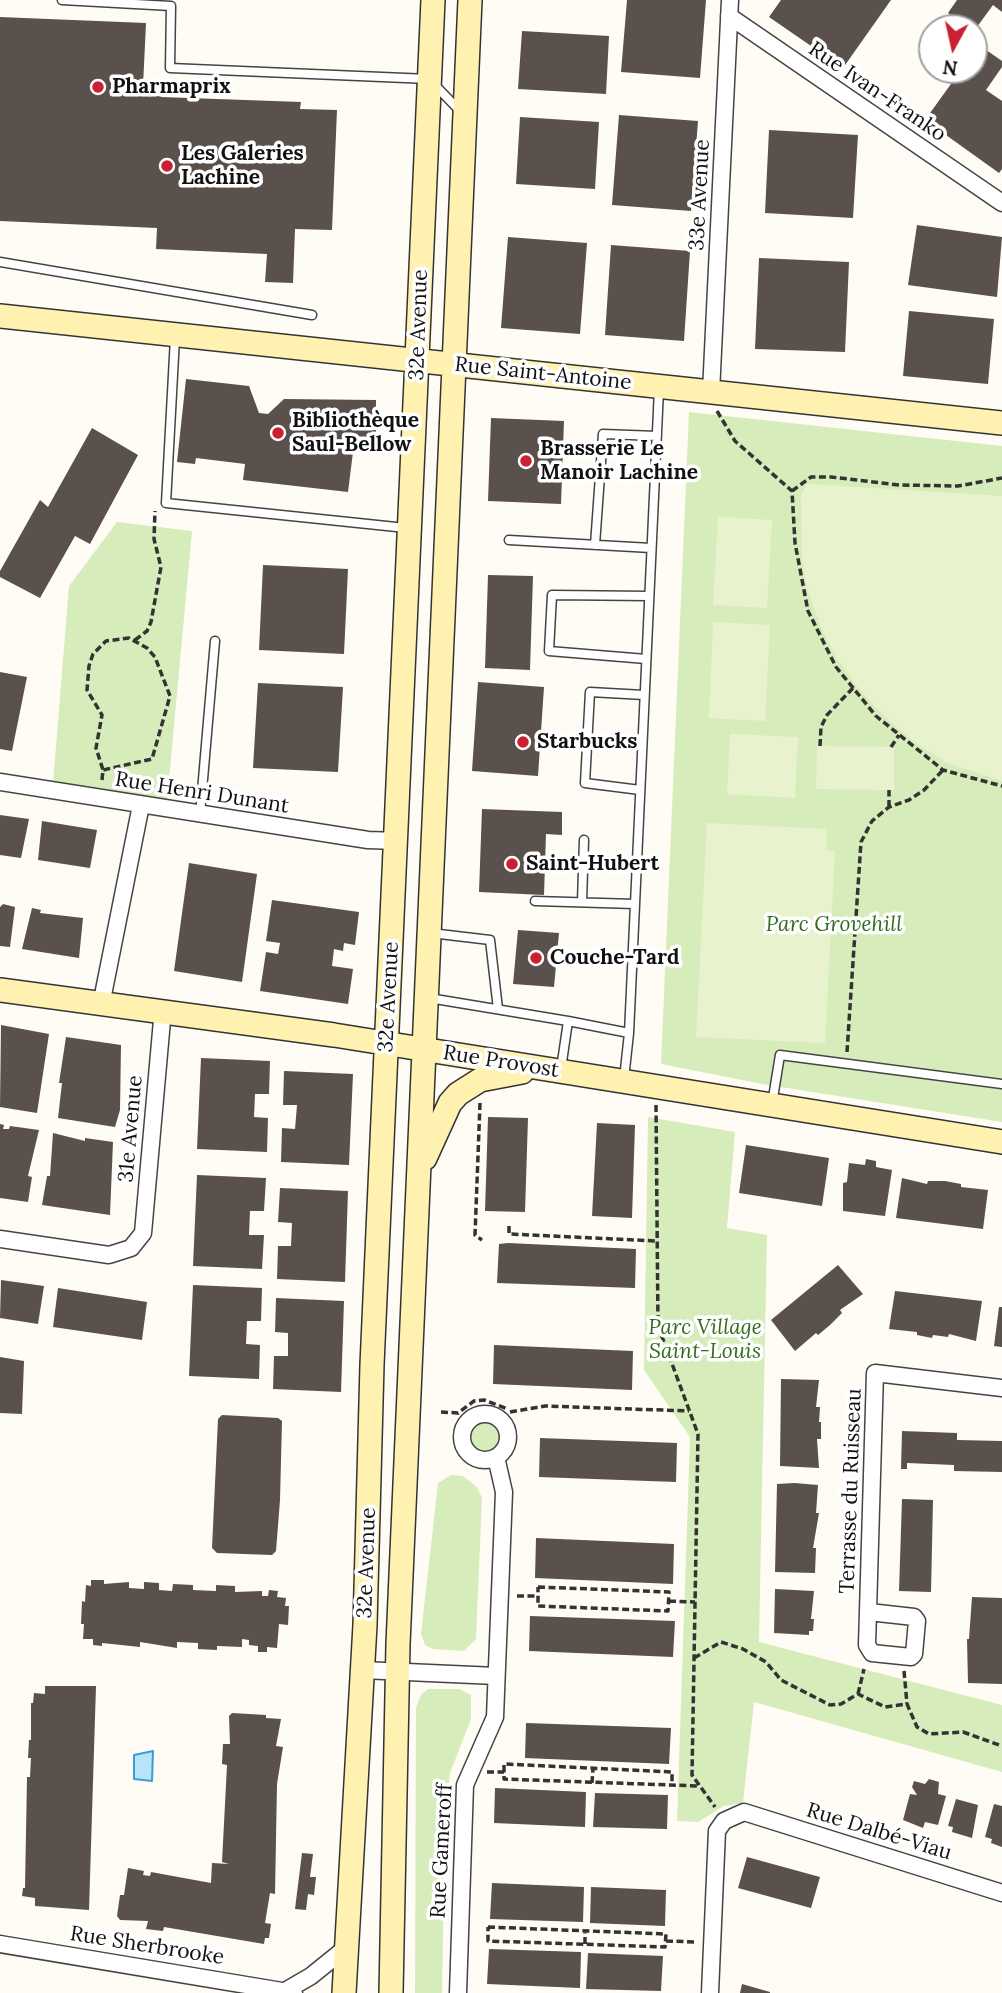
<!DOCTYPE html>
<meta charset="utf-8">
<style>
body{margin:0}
#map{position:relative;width:1002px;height:1993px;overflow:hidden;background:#fffcf5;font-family:Lora,serif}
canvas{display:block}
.north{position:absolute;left:918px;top:14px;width:70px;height:70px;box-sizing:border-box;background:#fff;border:2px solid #a0a0a0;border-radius:50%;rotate:188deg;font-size:19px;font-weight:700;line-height:28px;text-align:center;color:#111}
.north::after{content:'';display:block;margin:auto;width:24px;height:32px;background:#c92131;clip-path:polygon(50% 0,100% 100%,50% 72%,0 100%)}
</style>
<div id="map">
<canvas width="1002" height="1993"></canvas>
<div class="north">N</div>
</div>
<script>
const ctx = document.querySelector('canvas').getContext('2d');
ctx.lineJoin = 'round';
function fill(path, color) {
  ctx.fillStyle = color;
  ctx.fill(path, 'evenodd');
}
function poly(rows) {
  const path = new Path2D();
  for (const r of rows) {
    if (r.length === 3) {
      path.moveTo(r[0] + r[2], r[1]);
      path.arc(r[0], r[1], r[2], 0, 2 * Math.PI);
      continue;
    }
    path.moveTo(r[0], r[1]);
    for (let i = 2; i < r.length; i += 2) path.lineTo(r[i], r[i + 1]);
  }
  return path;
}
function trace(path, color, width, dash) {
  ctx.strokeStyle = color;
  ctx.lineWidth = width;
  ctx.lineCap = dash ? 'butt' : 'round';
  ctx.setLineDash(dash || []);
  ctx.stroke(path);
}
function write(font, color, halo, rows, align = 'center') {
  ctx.font = font + ' Lora,serif';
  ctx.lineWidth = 7;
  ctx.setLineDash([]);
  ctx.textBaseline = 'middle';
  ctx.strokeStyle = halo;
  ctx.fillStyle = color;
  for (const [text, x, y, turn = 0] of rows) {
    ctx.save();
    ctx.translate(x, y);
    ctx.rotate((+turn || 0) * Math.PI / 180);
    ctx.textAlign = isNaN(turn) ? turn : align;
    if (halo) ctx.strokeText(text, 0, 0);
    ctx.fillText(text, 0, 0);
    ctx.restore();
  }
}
const green = poly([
 [689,412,1002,446,1002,1122,762,1084,661,1064],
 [117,522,192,531,167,802,53,783,69,586],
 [648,1117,735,1132,727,1228,767,1235,759,1642,1002,1705,1002,1772,754,1702,743,1803,724,1806,698,1822,677,1821,690,1437,644,1370],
 [485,1437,14],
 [451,1475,463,1476,477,1487,482,1498,476,1639,464,1651,433,1649,425,1645,421,1634,438,1483],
 [428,1689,460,1689,471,1695,471,1719,450,1773,445,1822,442,1993,415,1993,416,1708,421,1695]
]);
const pitch = poly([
 [807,484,1002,496,1002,781,945,762,912,740,885,717,858,688,836,657,821,627,807,588,802,558,801,495],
 [718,517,772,520,767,608,713,605],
 [713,622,770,625,765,721,709,718],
 [730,734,798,737,795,798,727,794],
 [817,746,894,747,894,790,816,789],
 [707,823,827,829,826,850,835,851,825,1043,696,1037]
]);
const water = poly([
 [153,1751,152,1781,134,1779,134,1755,153,1751]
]);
const building = poly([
 [627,0,706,0,700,78,621,72],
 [781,0,891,0,843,68,769,17],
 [957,0,1002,0,1002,12,993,5,974,31,974,28,969,28,948,13],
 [0,17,146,23,143,86,162,87,161,97,301,102,300,109,337,110,332,230,295,229,293,283,265,282,267,254,156,249,157,228,0,221],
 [522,31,609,36,606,94,518,89],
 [979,45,1002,61,1002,67,986,90,1002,101,1002,169,999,173,925,120,961,70,974,70,974,52],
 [619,115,698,121,691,211,612,205],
 [520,117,599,122,595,189,516,184],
 [769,130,858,135,853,218,765,213],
 [917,225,1002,237,997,297,908,285],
 [508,237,587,243,580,334,501,328],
 [611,245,690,251,684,341,605,335],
 [759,258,849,262,845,352,755,349],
 [909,311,994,319,988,384,903,376],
 [186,379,249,386,259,413,268,414,284,399,376,400,376,438,355,436,348,492,243,480,245,464,196,458,195,464,177,462],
 [491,418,564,421,561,504,488,501],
 [92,428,138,455,90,544,75,536,40,598,0,577,0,571,40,500,48,507],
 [263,565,348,569,344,654,259,650],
 [488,575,533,576,530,670,485,668],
 [0,672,27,677,12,751,0,749],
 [478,682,544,687,538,776,472,771],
 [258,683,343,687,338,772,253,768],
 [482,809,562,812,562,835,546,834,544,895,479,892],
 [0,815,29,819,21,858,0,855],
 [42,821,97,830,90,868,38,860],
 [189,863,257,874,242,982,174,971],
 [272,900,359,912,355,945,344,943,343,951,334,949,332,966,353,969,348,1004,260,991,266,952,278,954,280,943,266,941],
 [3,904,15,907,10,947,0,946,0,907],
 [32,908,41,910,40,913,83,918,79,958,22,949],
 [518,930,559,933,554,987,513,984],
 [1,1025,49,1034,37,1113,0,1107],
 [66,1037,121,1045,120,1110,115,1127,58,1118,62,1083,59,1083],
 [201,1058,270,1061,269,1094,255,1094,254,1117,268,1118,267,1152,197,1149],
 [284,1071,353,1074,349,1165,281,1162,282,1128,295,1129,297,1105,283,1105],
 [488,1117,528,1118,525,1212,485,1211],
 [597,1123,635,1125,632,1218,592,1216],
 [0,1124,4,1125,3,1129,9,1129,10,1126,39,1130,28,1176,32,1177,28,1202,0,1198],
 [53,1133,85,1141,85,1138,113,1142,110,1215,42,1205,47,1176,50,1176],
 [746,1145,829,1158,822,1206,739,1193],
 [866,1159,876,1161,876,1167,892,1170,885,1216,843,1211,843,1183,847,1182,849,1163,865,1165],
 [197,1175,266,1178,264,1211,250,1211,249,1235,264,1235,262,1269,193,1266],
 [902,1178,927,1184,928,1181,945,1181,961,1184,961,1187,988,1190,983,1229,896,1218],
 [280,1188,348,1191,345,1282,277,1279,278,1246,291,1246,292,1223,278,1222],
 [508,1243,636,1249,635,1288,497,1283,499,1244],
 [838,1265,863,1294,840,1310,842,1313,830,1325,818,1335,816,1333,795,1351,771,1320],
 [1,1280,44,1286,38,1324,0,1318],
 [193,1285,262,1288,261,1321,247,1321,246,1344,260,1345,259,1379,189,1376],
 [58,1288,147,1302,142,1340,53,1327],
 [895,1291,982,1301,976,1341,949,1334,948,1337,933,1335,932,1338,917,1335,917,1332,889,1329],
 [276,1298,344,1301,341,1392,273,1389,274,1356,288,1356,288,1333,275,1332],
 [999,1307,1002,1307,1002,1347,994,1346],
 [494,1345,633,1351,632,1390,493,1384],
 [0,1357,24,1361,22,1414,0,1413],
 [781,1379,819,1380,816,1407,820,1407,819,1422,821,1422,821,1439,817,1439,819,1468,780,1466],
 [222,1415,278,1418,282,1421,280,1500,276,1551,272,1555,217,1553,212,1548,218,1419],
 [902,1431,957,1433,957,1440,1002,1441,1002,1472,954,1471,954,1465,907,1463,907,1469,901,1469],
 [540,1438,677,1443,676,1482,539,1477],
 [794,1483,818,1485,816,1513,819,1513,813,1548,816,1548,815,1573,775,1572,777,1484],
 [902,1499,933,1500,931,1592,899,1591],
 [536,1538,674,1544,673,1584,535,1578],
 [91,1580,104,1580,104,1584,129,1582,129,1588,144,1589,144,1582,159,1583,159,1590,172,1591,173,1584,193,1585,193,1590,216,1591,216,1585,235,1586,235,1592,262,1591,262,1596,268,1596,269,1590,278,1591,277,1597,286,1598,285,1606,289,1606,288,1625,279,1624,277,1648,267,1647,267,1652,258,1652,258,1646,249,1645,249,1640,242,1639,242,1647,217,1646,217,1650,198,1649,198,1643,177,1642,177,1648,140,1642,140,1647,102,1643,102,1646,93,1645,93,1639,83,1639,84,1624,81,1624,82,1601,85,1602,86,1585,91,1586],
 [775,1589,814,1591,811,1619,814,1619,813,1631,809,1631,809,1635,774,1633],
 [972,1597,1002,1598,1002,1684,968,1683,967,1639,969,1639],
 [530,1616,675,1621,673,1657,529,1651],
 [45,1686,96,1686,89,1910,35,1906,35,1898,22,1896,23,1888,25,1888,27,1777,30,1777,31,1758,28,1758,29,1740,31,1740,31,1703,33,1703,34,1693,45,1694],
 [232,1713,266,1715,266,1718,281,1719,276,1746,283,1747,277,1784,275,1894,270,1893,265,1923,271,1924,269,1938,265,1938,264,1944,164,1927,163,1931,146,1929,148,1921,120,1920,117,1916,120,1895,124,1895,128,1868,144,1871,143,1875,150,1876,151,1872,211,1883,212,1863,229,1864,222,1862,227,1765,222,1764,223,1744,230,1744,229,1716],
 [526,1723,671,1728,669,1764,525,1758],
 [929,1779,939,1782,938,1794,946,1796,938,1825,925,1822,923,1828,903,1820,910,1794,917,1795,912,1787,914,1781,925,1784],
 [495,1788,586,1792,585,1827,494,1823],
 [595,1793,668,1795,667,1829,593,1827],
 [956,1799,978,1805,972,1838,952,1832,953,1827,948,1826],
 [994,1804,1002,1806,1002,1847,991,1843,992,1839,985,1837],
 [302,1853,313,1854,310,1877,316,1877,314,1895,308,1894,306,1910,295,1909],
 [747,1857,820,1877,811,1908,738,1888],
 [492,1883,584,1887,583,1922,490,1919],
 [591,1887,666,1890,665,1926,590,1923],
 [489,1949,581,1952,580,1988,487,1984],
 [588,1953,663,1956,661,1991,586,1989],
 [742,1984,770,1992,770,1993,740,1993]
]);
const path = poly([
 [717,411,735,441,792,491,795,543,808,611,836,667,876,716,943,770,1002,786],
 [792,491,811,477,831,477,899,485,958,486,1002,478],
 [135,640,147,631,151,622,161,567,154,539,155,511],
 [820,746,821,727,827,715,853,688],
 [891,747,899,735],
 [102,780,103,770,96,748,102,715,87,690,89,666,93,654,106,641,129,638,147,648,155,657,170,696,152,759,103,770],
 [889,807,889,790],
 [847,1052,861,842,872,821,889,807,909,800,924,790,943,770],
 [480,1103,475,1235,482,1240],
 [656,1105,658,1326,698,1434,692,1775,715,1807],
 [509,1226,509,1234,657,1241],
 [441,1412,458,1413,474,1401,484,1400,508,1409],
 [510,1412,545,1406,689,1411],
 [538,1587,669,1592,668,1611,538,1606,538,1587],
 [517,1596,537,1596],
 [669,1601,695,1602],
 [694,1658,721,1642,743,1649,766,1662,781,1680,830,1705,841,1704,858,1694,885,1707,907,1704,917,1727,929,1734,963,1732,1002,1746],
 [904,1671,907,1704],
 [858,1694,864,1669],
 [487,1772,504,1772,504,1779,699,1786],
 [504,1772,504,1764,672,1772,672,1787],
 [592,1783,593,1768],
 [488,1927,666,1934,665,1947,488,1941,488,1927],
 [666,1941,695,1942],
 [585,1944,585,1931]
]);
const lane = poly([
 [62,0,171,6,170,68,429,79,461,112],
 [0,262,312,315],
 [175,338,166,503,406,528],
 [509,540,651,548],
 [595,545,603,434,657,436],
 [646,659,549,651,552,595,649,596],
 [640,790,585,783,590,692,644,695],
 [200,814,215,641],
 [535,901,635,904],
 [582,902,584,840],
 [431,933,490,940,498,1009],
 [429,998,568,1021],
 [561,1069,568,1021,629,1033],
 [624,1079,629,1033,659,389],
 [772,1104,780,1055,1002,1084]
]);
const street = poly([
 [729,16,1002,203],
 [711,392,730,0],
 [0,782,368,840,397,841],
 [101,1005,141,805],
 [0,1239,109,1255,131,1248,143,1233,163,1009],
 [485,1437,23],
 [869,1612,914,1617,917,1621,914,1654,911,1657,872,1653,867,1645,875,1373,1002,1388],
 [362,1670,496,1676],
 [0,1944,294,1993],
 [287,1990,311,1976,347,1947],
 [458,1993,465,1785,495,1717,504,1492,496,1457],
 [710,1993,717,1831,724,1821,744,1812,1002,1893]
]);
const secondary = poly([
 [0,316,1002,423],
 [0,990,334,1035,1002,1142],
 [425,1158,450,1103,458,1094,480,1080,522,1072],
 [344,1993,365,1625,372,1365,433,0],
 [391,1993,398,1644,470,0]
]);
const markers = [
 [98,87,7,"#c92131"],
 [167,166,7,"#c92131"],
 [278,433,7,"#c92131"],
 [526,461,7,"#c92131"],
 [523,742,7,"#c92131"],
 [512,864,7,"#c92131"],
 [536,958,7,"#c92131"]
];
const poiNames = [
 ["Pharmaprix",112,87],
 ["Les Galeries",181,154],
 ["Lachine",181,178],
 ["Bibliothèque",292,421],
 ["Saul-Bellow",292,445],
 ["Brasserie Le",540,449],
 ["Manoir Lachine",540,473],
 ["Starbucks",537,742],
 ["Saint-Hubert",526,864],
 ["Couche-Tard",550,958]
];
const streetNames = [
 ["Rue Ivan-Franko",877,92,34],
 ["33e Avenue",700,195,-87],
 ["32e Avenue",419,325,-88],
 ["Rue Saint-Antoine",543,374,6],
 ["Rue Henri Dunant",202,793,9],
 ["32e Avenue",389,997,-87],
 ["Rue Provost",501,1062,9],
 ["31e Avenue",131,1129,-85],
 ["Terrasse du Ruisseau",851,1491,-88],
 ["32e Avenue",367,1563,-88],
 ["Rue Dalbé-Viau",879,1832,17],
 ["Rue Gameroff",442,1851,-87],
 ["Rue Sherbrooke",147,1946,9]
];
const parkNames = [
 ["Parc Grovehill",834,925],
 ["Parc Village",705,1328],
 ["Saint-Louis",705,1352]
];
fill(green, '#d7ecbb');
fill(pitch, '#e8f3ce');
fill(water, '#b7e4f9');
trace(water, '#3a9ed4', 2);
fill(building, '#5a514c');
trace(lane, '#444', 11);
trace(street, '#444', 19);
trace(secondary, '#333', 26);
trace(path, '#333', 3.5, [7, 3.5]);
trace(lane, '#fff', 8);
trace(street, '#fff', 16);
trace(secondary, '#fff2b0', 23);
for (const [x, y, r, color] of markers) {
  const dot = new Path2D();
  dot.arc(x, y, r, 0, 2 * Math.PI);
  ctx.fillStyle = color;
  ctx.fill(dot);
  trace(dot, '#fff', 2.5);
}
write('bold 21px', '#111', '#fff', poiNames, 'left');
write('21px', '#111', '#fff', streetNames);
write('italic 21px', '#316d1c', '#fff', parkNames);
</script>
